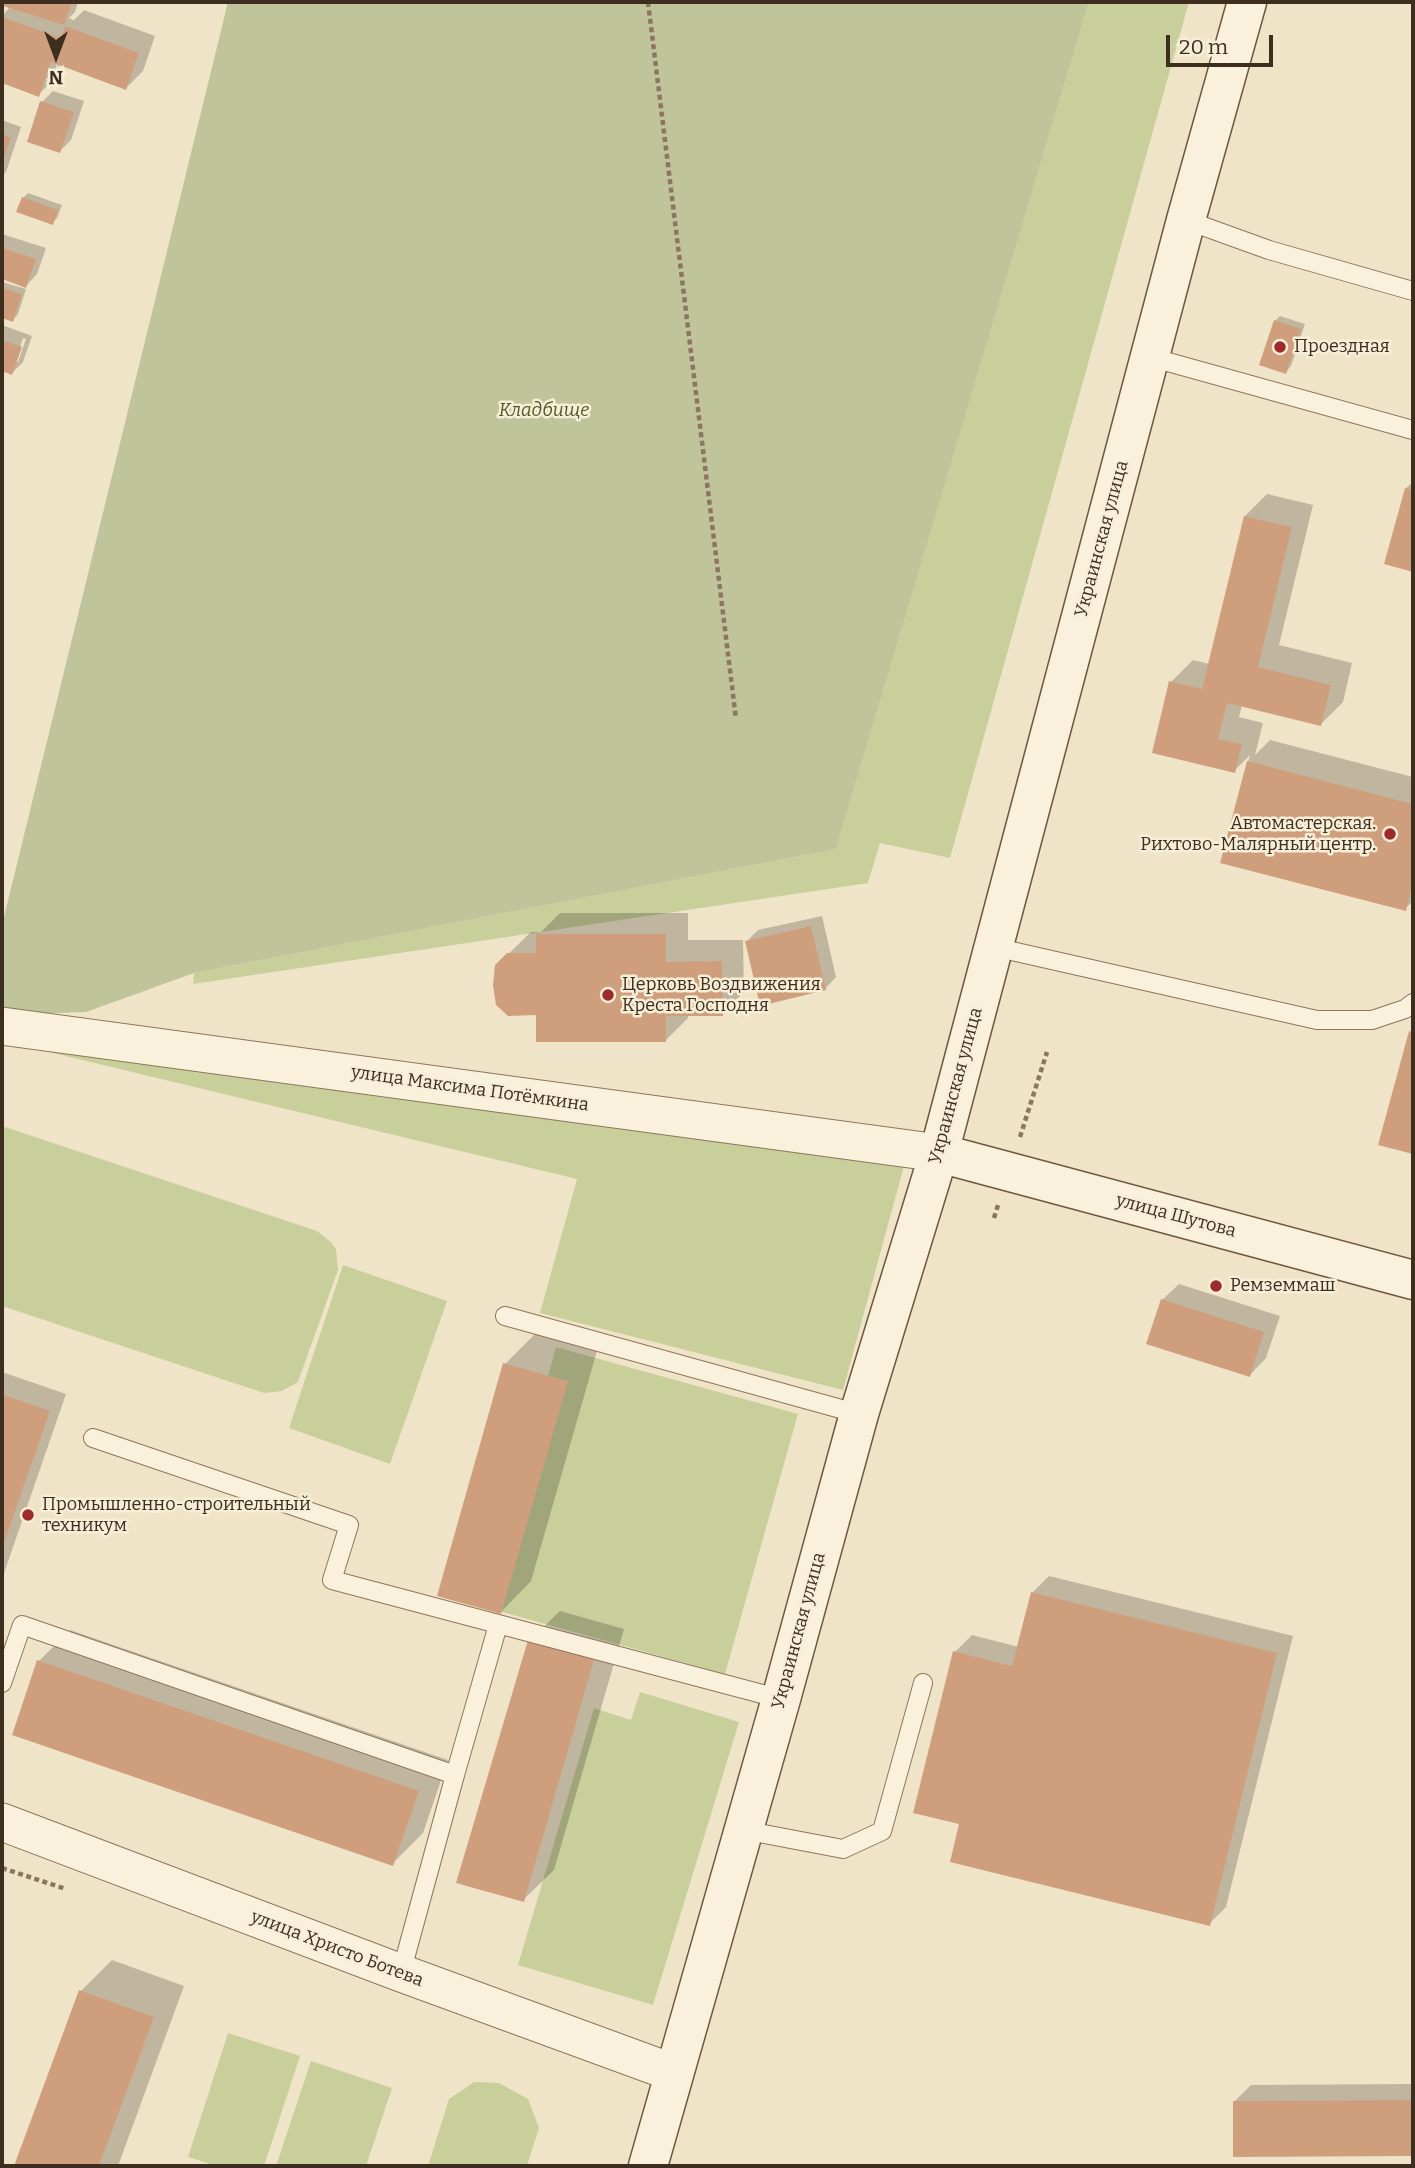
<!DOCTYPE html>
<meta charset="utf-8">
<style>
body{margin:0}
#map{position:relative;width:1415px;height:2168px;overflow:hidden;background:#f0e4c8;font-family:Bitter,serif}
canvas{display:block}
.frame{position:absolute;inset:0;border:4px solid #3d2e20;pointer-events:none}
.north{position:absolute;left:21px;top:21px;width:70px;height:70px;-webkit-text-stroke:5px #f7eed8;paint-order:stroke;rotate:180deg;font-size:19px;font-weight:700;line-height:28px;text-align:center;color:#3d2e20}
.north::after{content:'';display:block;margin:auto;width:24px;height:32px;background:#3d2e20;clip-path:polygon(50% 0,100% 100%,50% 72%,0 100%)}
.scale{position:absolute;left:1166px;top:35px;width:107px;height:32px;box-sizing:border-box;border:4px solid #3d2e20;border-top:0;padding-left:9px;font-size:21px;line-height:24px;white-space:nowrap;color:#3d2e20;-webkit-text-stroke:5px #f7eed8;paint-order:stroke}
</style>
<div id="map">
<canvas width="1415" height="2168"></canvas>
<div class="frame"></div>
<div class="north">N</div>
<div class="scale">20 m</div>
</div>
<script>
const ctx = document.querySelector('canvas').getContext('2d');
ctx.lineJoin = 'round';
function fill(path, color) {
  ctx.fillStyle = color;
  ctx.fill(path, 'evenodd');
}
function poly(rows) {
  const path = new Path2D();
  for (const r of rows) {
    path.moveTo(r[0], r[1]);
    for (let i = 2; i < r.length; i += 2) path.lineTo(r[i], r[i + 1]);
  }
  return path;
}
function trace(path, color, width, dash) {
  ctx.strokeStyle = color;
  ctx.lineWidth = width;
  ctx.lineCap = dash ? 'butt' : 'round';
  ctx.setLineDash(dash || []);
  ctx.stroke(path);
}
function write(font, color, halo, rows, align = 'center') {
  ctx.font = font + ' Bitter,serif';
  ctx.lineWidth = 5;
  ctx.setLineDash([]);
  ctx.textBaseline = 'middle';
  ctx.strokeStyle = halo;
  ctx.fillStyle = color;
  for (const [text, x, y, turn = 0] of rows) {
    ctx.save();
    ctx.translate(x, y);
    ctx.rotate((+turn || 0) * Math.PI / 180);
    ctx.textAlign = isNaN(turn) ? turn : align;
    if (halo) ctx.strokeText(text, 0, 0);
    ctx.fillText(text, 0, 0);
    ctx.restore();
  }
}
const green = poly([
 [1089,2,1189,2,950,858,880,843,868,883,193,984,194,973,836,849],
 [24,1046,905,1162,843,1390,540,1313,577,1179],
 [2,1126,317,1231,331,1242,336,1249,338,1270,298,1382,282,1391,264,1393,2,1306],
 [343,1265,447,1301,390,1464,289,1428],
 [556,1347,798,1414,725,1674,484,1607],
 [640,1692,739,1722,653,2005,518,1965,594,1708,631,1720],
 [228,2033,300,2056,264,2166,217,2166,188,2157],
 [311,2061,392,2088,366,2166,276,2166],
 [474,2082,499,2083,528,2099,539,2128,527,2166,428,2166,449,2099]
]);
const cemetery = poly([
 [228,2,1089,2,836,849,194,973,86,1012,22,1014,2,1006,2,925]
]);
const shadow = poly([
 [6,2,78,2,75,12,69,18,74,20,84,10,155,36,143,71,126,88,60,64,55,78,39,94,2,81,2,16,10,7,5,5],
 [53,91,84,101,71,140,60,151,42,102],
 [2,120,21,127,6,172,2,176],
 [28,193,62,205,57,218,52,223,23,198],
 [2,234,46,248,37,274,26,286,2,278],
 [2,282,26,289,18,314,13,320,2,316],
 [1280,316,1305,324,1291,366,1286,372,1275,321],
 [2,325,32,336,23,362,12,373,2,369],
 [23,338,26,339,18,362,15,362],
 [1413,482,1413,570,1386,563,1406,488],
 [1267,494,1313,505,1279,645,1352,663,1343,702,1321,724,1242,705,1239,717,1263,723,1255,755,1270,740,1413,777,1413,901,1405,909,1222,862,1250,755,1234,771,1171,682,1193,660,1210,664,1245,516],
 [560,913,688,913,688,940,743,940,744,992,722,1014,688,1015,688,1018,666,1040,538,1014,497,965,531,932,541,932],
 [822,916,836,977,825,989,747,941,758,930],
 [1413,1030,1413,1153,1380,1144,1410,1032],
 [1179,1284,1280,1316,1266,1358,1250,1375,1162,1300],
 [536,1333,597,1351,531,1581,501,1612,505,1364],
 [2,1372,66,1394,2,1579],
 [1049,1576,1293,1636,1226,1907,1209,1924,961,1823,955,1652,972,1635,1019,1647,1032,1593],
 [560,1611,624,1629,554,1870,523,1900,529,1641],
 [70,1630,448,1760,423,1833,392,1864,39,1661],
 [112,1960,184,1986,118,2166,16,2166,81,1991],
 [1413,2084,1413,2155,1235,2156,1235,2101,1251,2085]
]);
const building = poly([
 [4,2,72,2,64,25,3,6],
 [2,17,61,38,65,26,139,53,126,90,51,62,39,97,2,83],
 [40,101,74,112,60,153,27,142],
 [2,134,11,138,2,164],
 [22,197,58,210,53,225,16,212],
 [2,248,36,259,26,288,2,279],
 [2,288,22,294,13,322,2,318],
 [1274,320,1301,329,1286,374,1259,365],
 [2,340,22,347,12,375,2,371],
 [1405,488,1413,490,1413,572,1384,564],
 [1244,516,1292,527,1258,667,1331,685,1321,726,1227,703,1218,739,1242,744,1235,773,1152,753,1169,681,1202,689],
 [1247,761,1413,804,1413,882,1406,911,1220,863],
 [811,926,826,990,760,1006,745,941],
 [536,934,666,934,666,962,722,961,723,1016,666,1016,666,1042,536,1042,536,1015,508,1016,496,1005,493,985,495,965,507,953,536,953],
 [1409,1031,1413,1033,1413,1154,1378,1145],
 [1161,1299,1264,1332,1250,1377,1146,1344],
 [503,1363,568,1381,501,1614,437,1596],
 [2,1394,50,1411,2,1549],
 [1031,1592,1277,1653,1210,1926,950,1862,959,1824,913,1813,953,1651,1012,1666],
 [528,1640,594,1660,524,1902,456,1883],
 [37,1660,419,1791,393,1866,12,1735],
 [79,1990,154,2017,99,2166,14,2166],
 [1413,2100,1413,2156,1233,2157,1233,2101]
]);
const path = poly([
 [648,2,736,719],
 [1020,1137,1047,1052],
 [994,1218,998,1205],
 [2,1868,66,1889]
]);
const lane = poly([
 [1186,220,1269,250,1413,291],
 [1150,357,1413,430],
 [994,947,1317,1020,1372,1020,1405,1009,1413,1003],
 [505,1316,859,1414],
 [93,1438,349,1525,332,1580,781,1699],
 [2,1683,22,1625,455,1775,498,1625],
 [743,1830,843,1849,882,1831,923,1683],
 [401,1973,455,1775]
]);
const street = poly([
 [2,1026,939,1153],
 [2,1822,401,1973,674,2073]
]);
const secondary = poly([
 [939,1153,1413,1280],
 [648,2166,781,1699,859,1414,939,1153,1186,220,1247,2]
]);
const markers = [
 [1280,347,7,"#9e2a2b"],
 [1390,834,7,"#9e2a2b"],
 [608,995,7,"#9e2a2b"],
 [1216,1286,7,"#9e2a2b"],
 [28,1515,7,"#9e2a2b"]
];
const poiNames = [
 ["Проездная",1294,347],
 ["Автомастерская.",1376,824,"right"],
 ["Рихтово-Малярный центр.",1376,845,"right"],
 ["Церковь Воздвижения",622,985],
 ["Креста Господня",622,1006],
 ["Ремземмаш",1230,1286],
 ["Промышленно-строительный",42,1505],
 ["техникум",42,1526]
];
const parkNames = [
 ["Кладбище",544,411]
];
const streetNames = [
 ["Украинская улица",1102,539,-75],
 ["Украинская улица",956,1086,-75],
 ["улица Максима Потёмкина",470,1089,8],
 ["улица Шутова",1176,1216,15],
 ["Украинская улица",799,1631,-75],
 ["улица Христо Ботева",337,1949,21]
];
fill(green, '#c9cf9b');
fill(cemetery, '#bfc49a');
fill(shadow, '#0003');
fill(building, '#cf9f7d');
trace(lane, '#8d765c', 20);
trace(street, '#8d765c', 39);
trace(secondary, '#6f573f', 41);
trace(path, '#8d765c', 4.5, [5, 3.5]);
trace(lane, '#faf1dc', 18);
trace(street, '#faf1dc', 37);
trace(secondary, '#faf1dc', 38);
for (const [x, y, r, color] of markers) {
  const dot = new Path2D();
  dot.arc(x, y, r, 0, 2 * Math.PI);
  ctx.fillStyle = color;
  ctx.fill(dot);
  trace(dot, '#f7eed8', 2.5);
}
write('18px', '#3d2e20', '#f7eed8', poiNames, 'left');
write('italic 18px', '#4d5a26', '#f7eed8', parkNames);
write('18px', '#3d2e20', '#f7eed8', streetNames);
</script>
